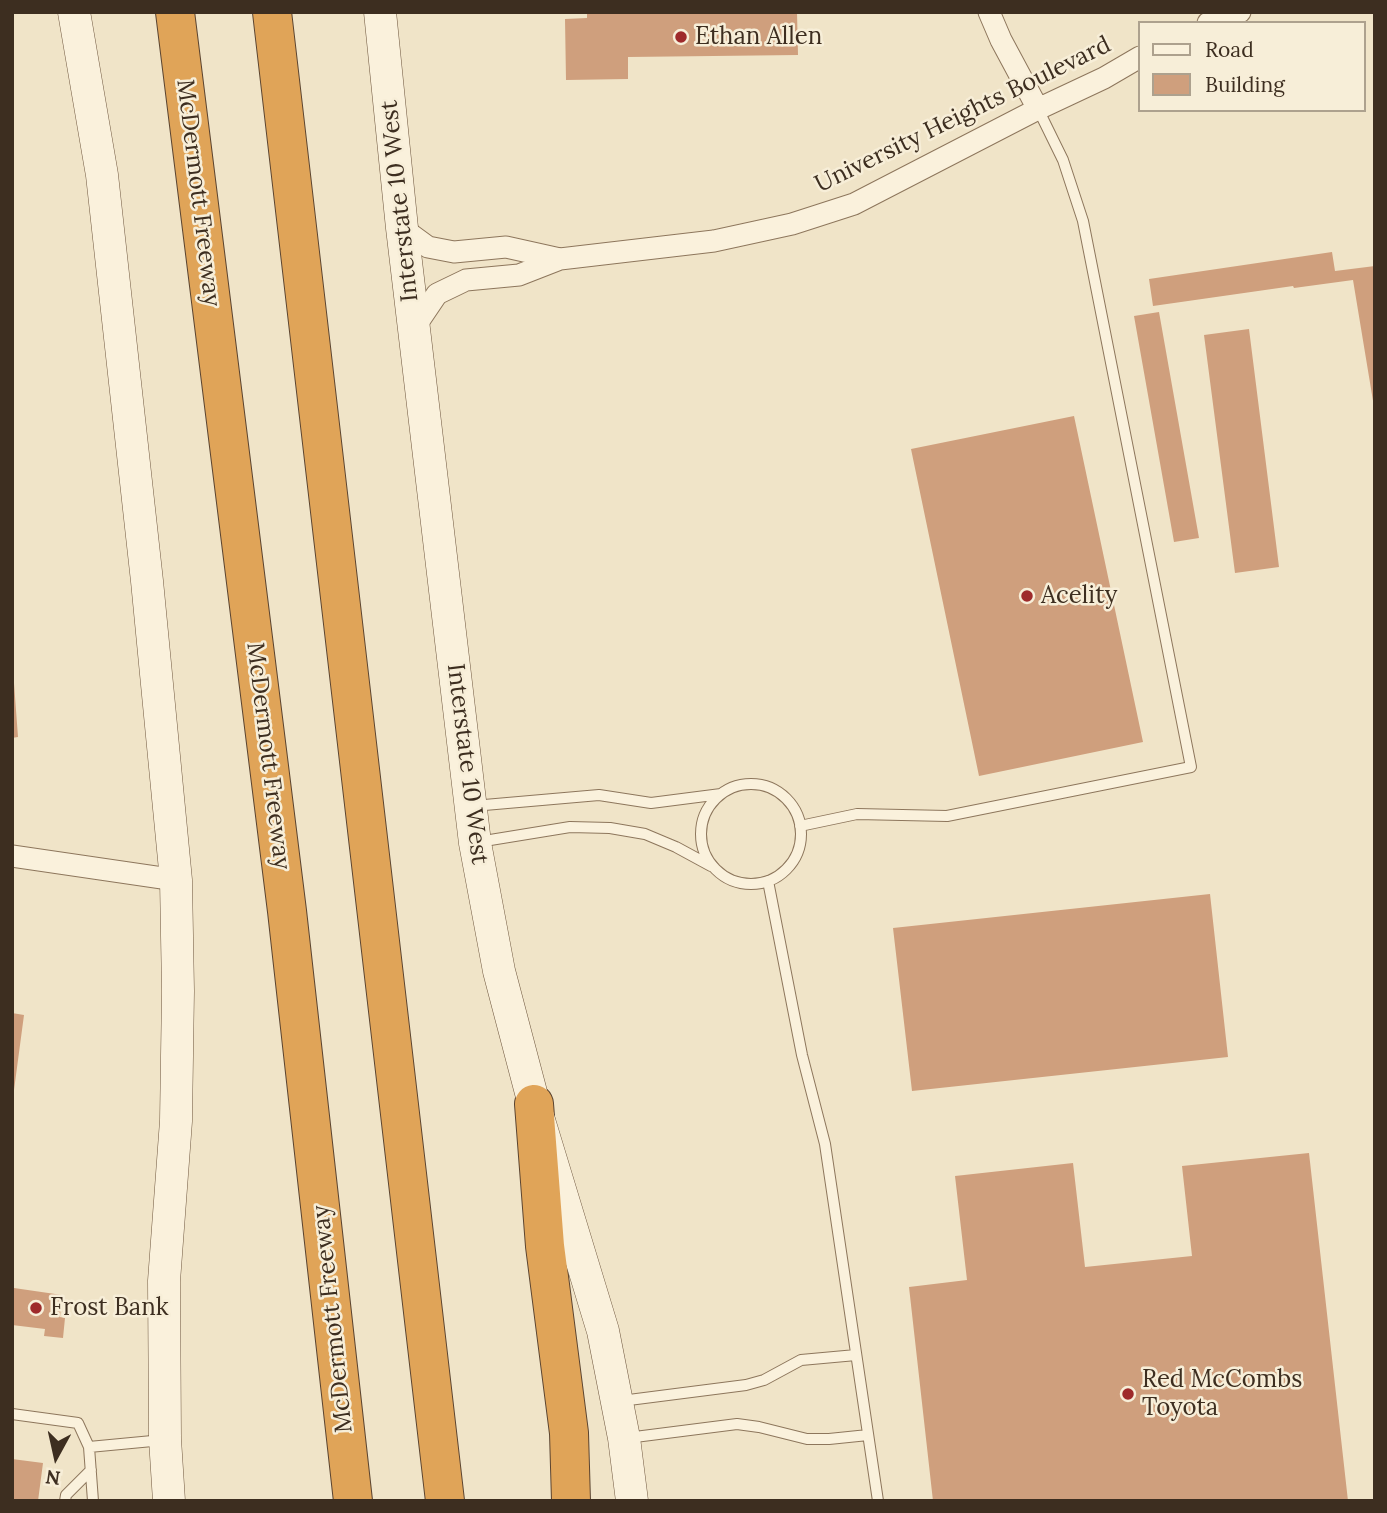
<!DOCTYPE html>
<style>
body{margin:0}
#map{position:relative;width:1387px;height:1513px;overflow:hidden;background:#f0e4c8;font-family:Lora,serif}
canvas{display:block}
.frame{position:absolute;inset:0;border:14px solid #3d2e20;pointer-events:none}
.legend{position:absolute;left:1138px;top:21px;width:228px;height:91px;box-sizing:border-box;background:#f7eed8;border:2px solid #ada18e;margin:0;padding:9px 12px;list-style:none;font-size:21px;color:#3d2e20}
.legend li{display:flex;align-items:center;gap:14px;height:35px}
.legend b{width:35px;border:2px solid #ada18e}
.north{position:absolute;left:21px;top:1422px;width:70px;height:70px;-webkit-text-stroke:5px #f7eed8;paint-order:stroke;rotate:188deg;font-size:19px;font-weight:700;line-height:28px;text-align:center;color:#3d2e20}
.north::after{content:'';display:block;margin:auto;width:24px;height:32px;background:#3d2e20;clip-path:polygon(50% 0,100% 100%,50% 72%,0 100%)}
</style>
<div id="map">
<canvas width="1387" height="1513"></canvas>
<div class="frame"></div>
<ul class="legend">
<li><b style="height:9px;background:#faf1dc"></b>Road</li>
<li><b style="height:19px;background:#cf9f7d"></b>Building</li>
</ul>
<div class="north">N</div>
</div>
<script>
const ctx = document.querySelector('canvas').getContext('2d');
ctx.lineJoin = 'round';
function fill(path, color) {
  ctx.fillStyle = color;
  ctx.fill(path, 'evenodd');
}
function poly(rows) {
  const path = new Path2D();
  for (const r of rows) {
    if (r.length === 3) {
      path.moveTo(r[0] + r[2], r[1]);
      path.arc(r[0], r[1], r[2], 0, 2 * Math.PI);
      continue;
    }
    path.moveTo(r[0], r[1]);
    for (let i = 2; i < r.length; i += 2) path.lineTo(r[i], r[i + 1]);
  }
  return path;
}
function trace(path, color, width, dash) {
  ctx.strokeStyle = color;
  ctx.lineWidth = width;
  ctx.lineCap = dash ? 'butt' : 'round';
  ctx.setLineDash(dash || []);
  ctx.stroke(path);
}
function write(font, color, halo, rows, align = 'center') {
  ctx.font = font + ' Lora,serif';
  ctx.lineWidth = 5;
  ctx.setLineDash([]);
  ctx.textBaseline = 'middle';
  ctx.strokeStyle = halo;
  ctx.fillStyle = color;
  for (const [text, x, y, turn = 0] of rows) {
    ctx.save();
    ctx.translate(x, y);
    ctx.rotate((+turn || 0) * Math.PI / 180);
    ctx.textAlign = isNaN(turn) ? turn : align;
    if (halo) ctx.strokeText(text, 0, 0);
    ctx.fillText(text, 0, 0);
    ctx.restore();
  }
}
const building = poly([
 [587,12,797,12,798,55,628,57,628,79,566,80,565,19,587,18],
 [1332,252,1335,271,1375,266,1375,413,1353,280,1294,288,1293,286,1153,306,1149,279],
 [1159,312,1199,538,1174,542,1134,316],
 [1249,329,1279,567,1235,573,1204,335],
 [1074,416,1143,742,979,776,911,449],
 [12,683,14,683,18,737,12,738],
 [1210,894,1228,1057,912,1091,893,928],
 [12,1013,24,1015,14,1090,12,1090],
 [1309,1153,1348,1501,933,1501,909,1287,967,1280,955,1176,1073,1163,1085,1267,1192,1256,1182,1166],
 [14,1288,62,1295,60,1317,65,1318,63,1338,44,1336,45,1329,12,1325],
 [12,1459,43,1463,38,1501,12,1501]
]);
const lane = poly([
 [751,834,50],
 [473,806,599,795,651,803,721,794],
 [800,826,857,814,947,816,1191,767,1083,221,1063,160,1038,109],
 [478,842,570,827,610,828,645,834,676,847,711,866],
 [768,881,802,1055,825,1144,878,1501],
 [621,1401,746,1385,764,1380,801,1360,856,1355],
 [12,1414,78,1423,89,1447,93,1501],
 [627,1438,737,1424,759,1427,807,1439,829,1439,868,1435],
 [89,1447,163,1440],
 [65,1501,66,1495,91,1470]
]);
const street = poly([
 [989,12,1001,40,1038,109],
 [1208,23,1240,12],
 [402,228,428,247,454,252,506,247,560,259],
 [414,328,437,294,466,280,519,275,560,259,714,241,792,224,854,204,1038,109,1104,78,1140,57],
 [12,856,176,880]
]);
const secondary = poly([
 [74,12,102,175,147,581,176,880,178,991,176,1121,164,1281,165,1439,169,1501],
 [380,12,402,228,475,843,499,971,534,1104,603,1331,624,1438,632,1501]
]);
const highway = poly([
 [175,12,287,911,353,1501],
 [272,12,445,1501],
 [534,1104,545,1246,569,1433,571,1501]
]);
const markers = [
 [681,37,7,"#9e2a2b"],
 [1027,596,7,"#9e2a2b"],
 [36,1308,7,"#9e2a2b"],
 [1128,1394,7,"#9e2a2b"]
];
const poiNames = [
 ["Ethan Allen",695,37],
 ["Acelity",1041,596],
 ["Frost Bank",50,1308],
 ["Red McCombs",1142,1380],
 ["Toyota",1142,1408]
];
const streetNames = [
 ["University Heights Boulevard",963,115,-26],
 ["McDermott Freeway",198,193,83],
 ["Interstate 10 West",400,201,-96],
 ["McDermott Freeway",268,756,83],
 ["Interstate 10 West",467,764,83],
 ["McDermott Freeway",333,1319,-96]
];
fill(building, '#cf9f7d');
trace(lane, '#8d765c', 12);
trace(street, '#8d765c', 23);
trace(secondary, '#6f573f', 33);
trace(highway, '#5b4430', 40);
trace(lane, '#faf1dc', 10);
trace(street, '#faf1dc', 21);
trace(secondary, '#faf1dc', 32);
trace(highway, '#e0a458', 38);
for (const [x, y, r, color] of markers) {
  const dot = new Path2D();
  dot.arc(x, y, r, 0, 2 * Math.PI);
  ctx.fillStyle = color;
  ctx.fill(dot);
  trace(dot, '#f7eed8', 2.5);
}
write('24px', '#3d2e20', '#f7eed8', poiNames, 'left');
write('24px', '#3d2e20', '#f7eed8', streetNames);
</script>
